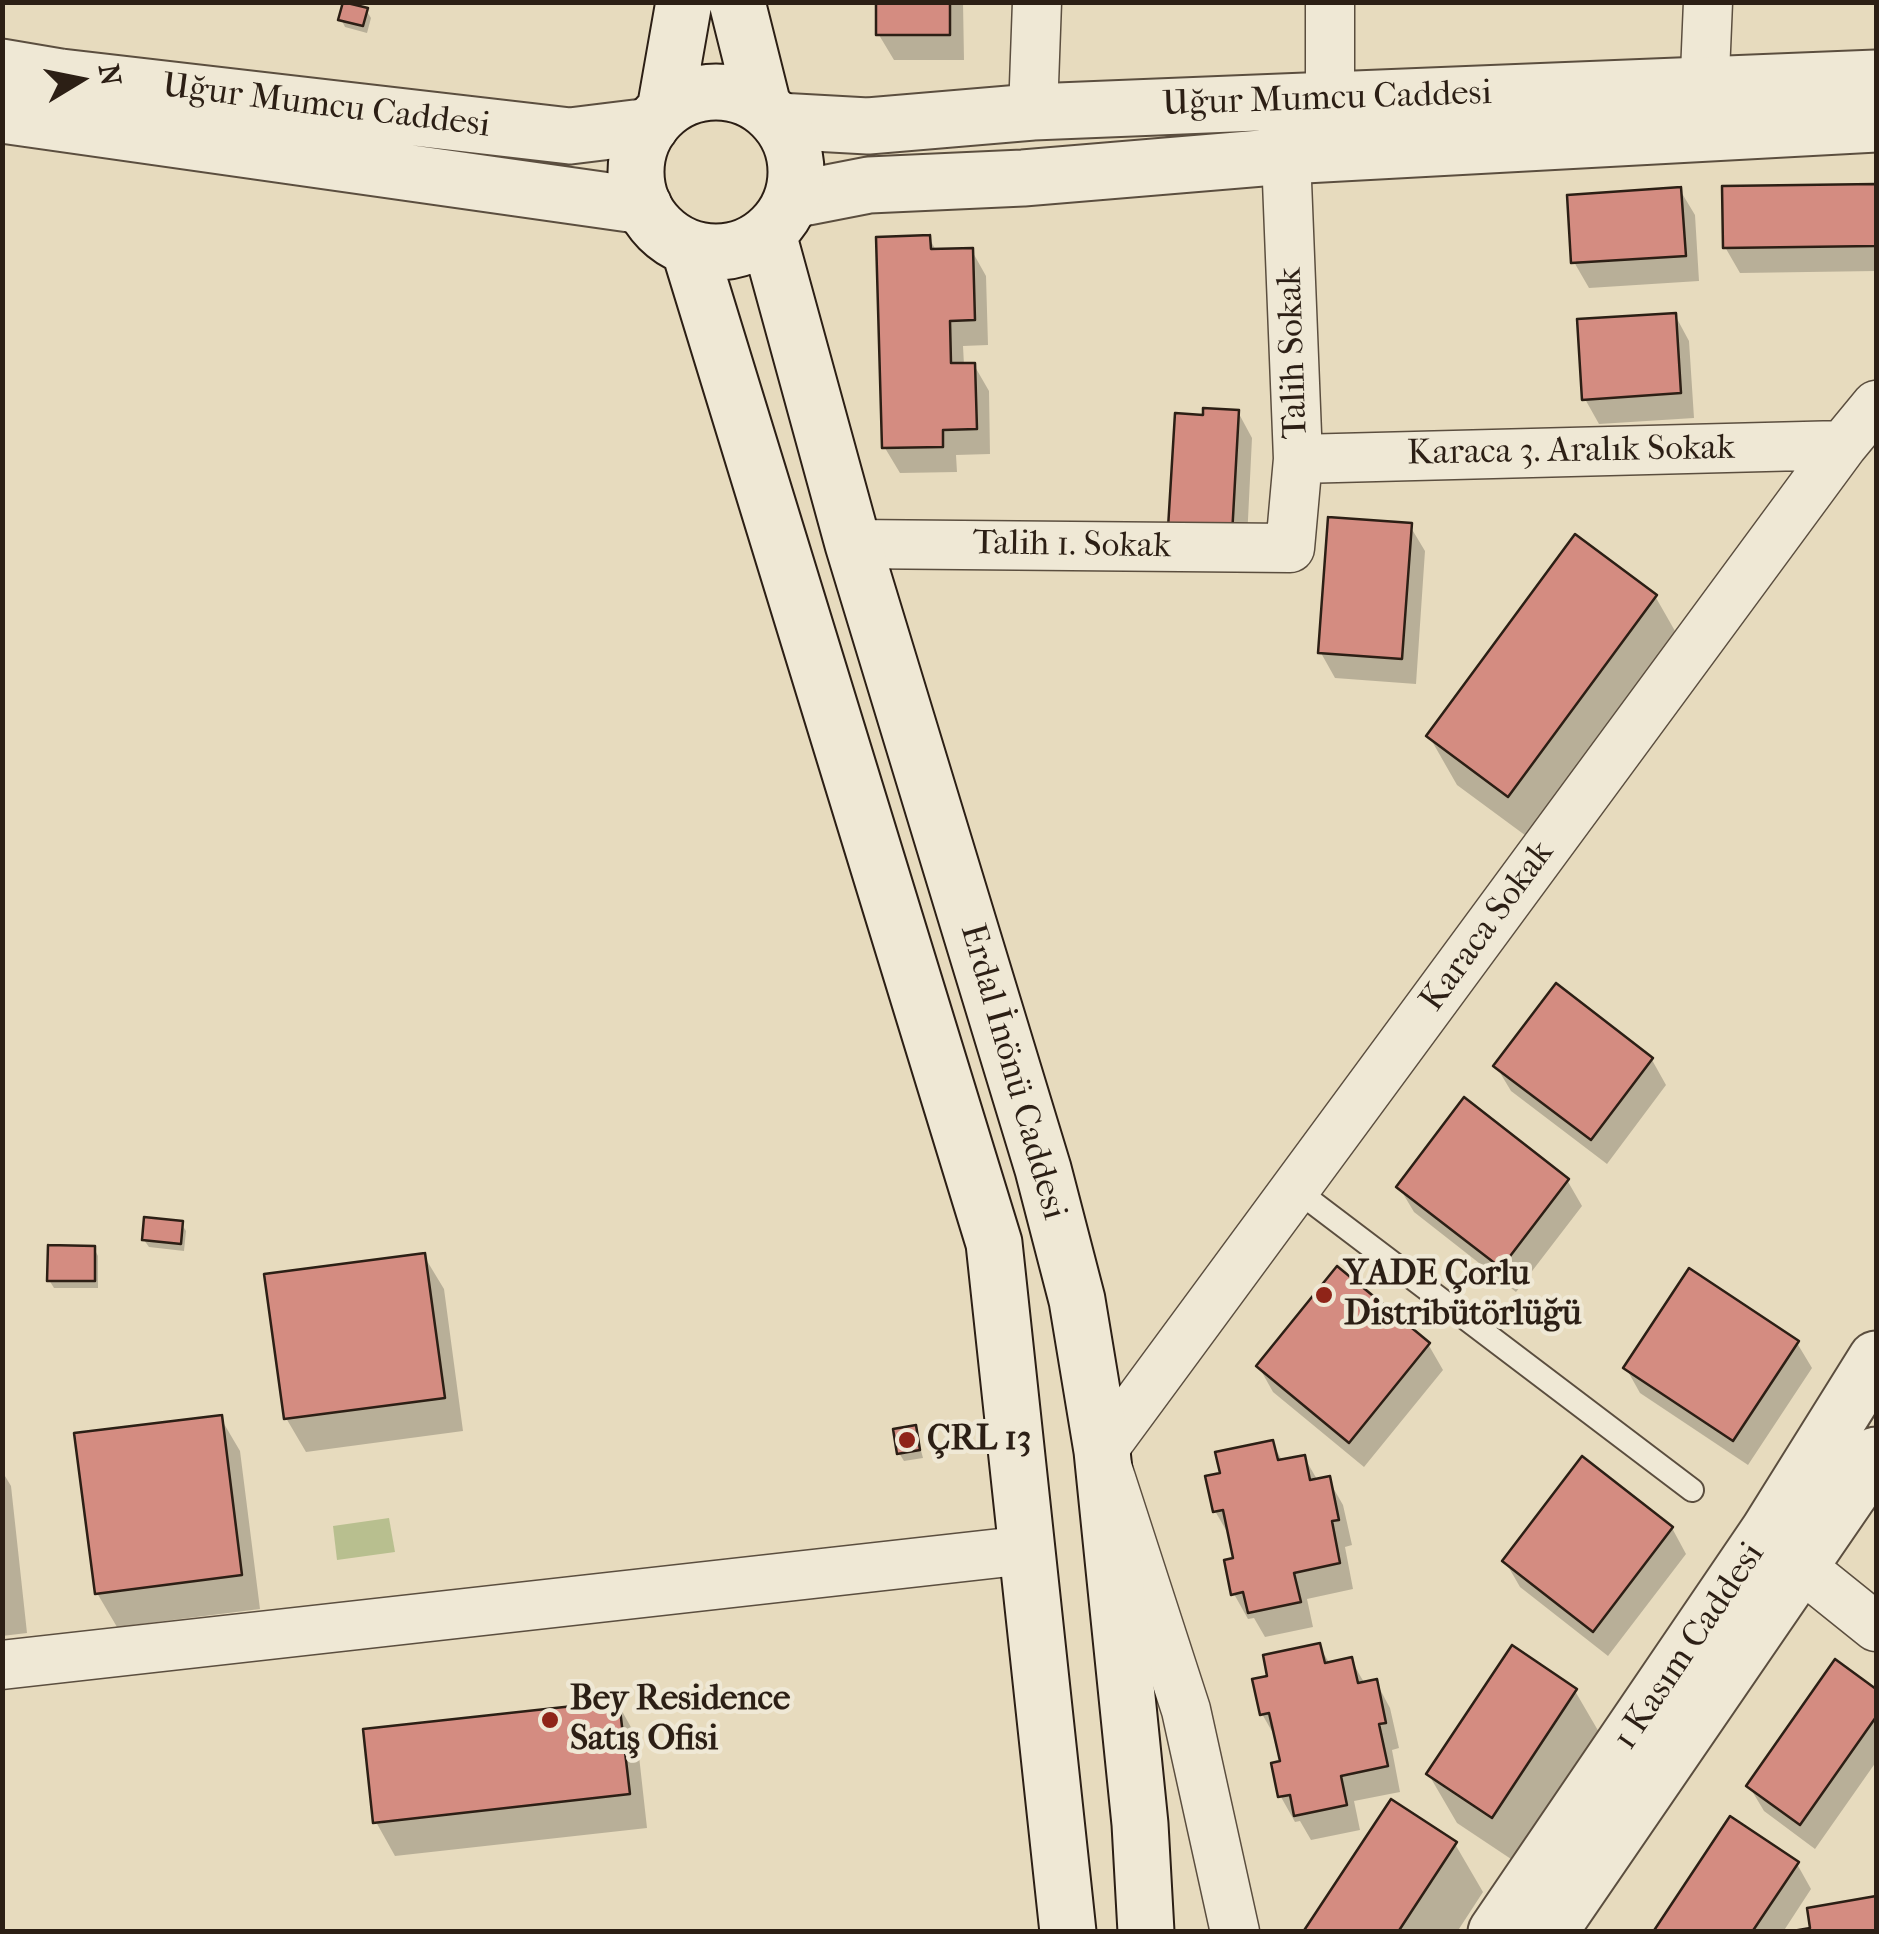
<!DOCTYPE html>
<meta charset="utf-8">
<style>
body{margin:0}
#map{position:relative;width:1879px;height:1934px;overflow:hidden;background:#e7dbbe;font-family:"IM FELL French Canon",serif}
canvas{display:block}
.frame{position:absolute;inset:0;border:5px solid #2c1f15;pointer-events:none}
.north{position:absolute;left:30px;top:30px;width:100px;height:100px;-webkit-text-stroke:8px #efe8d5;paint-order:stroke;rotate:80deg;font-size:28px;font-weight:700;line-height:40px;text-align:center;color:#2c1f15}
.north::after{content:'';display:block;margin:auto;width:35px;height:45px;background:#2c1f15;clip-path:polygon(50% 0,100% 100%,50% 72%,0 100%)}
</style>
<div id="map">
<canvas width="1879" height="1934"></canvas>
<div class="frame"></div>
<div class="north">N</div>
</div>
<script>
const ctx = document.querySelector('canvas').getContext('2d');
ctx.lineJoin = 'round';
function fill(path, color) {
  ctx.fillStyle = color;
  ctx.fill(path, 'evenodd');
}
function poly(rows) {
  const path = new Path2D();
  for (const r of rows) {
    if (r.length === 3) {
      path.moveTo(r[0] + r[2], r[1]);
      path.arc(r[0], r[1], r[2], 0, 2 * Math.PI);
      continue;
    }
    path.moveTo(r[0], r[1]);
    for (let i = 2; i < r.length; i += 2) path.lineTo(r[i], r[i + 1]);
  }
  return path;
}
function trace(path, color, width, dash) {
  ctx.strokeStyle = color;
  ctx.lineWidth = width;
  ctx.lineCap = dash ? 'butt' : 'round';
  ctx.setLineDash(dash || []);
  ctx.stroke(path);
}
function write(font, color, halo, rows, align = 'center') {
  ctx.font = font + ' "IM FELL French Canon",serif';
  ctx.lineWidth = 9;
  ctx.setLineDash([]);
  ctx.textBaseline = 'middle';
  ctx.strokeStyle = halo;
  ctx.fillStyle = color;
  for (const [text, x, y, turn = 0] of rows) {
    ctx.save();
    ctx.translate(x, y);
    ctx.rotate((+turn || 0) * Math.PI / 180);
    ctx.textAlign = isNaN(turn) ? turn : align;
    if (halo) ctx.strokeText(text, 0, 0);
    ctx.fillText(text, 0, 0);
    ctx.restore();
  }
}
const green = poly([
 [389,1518,395,1552,337,1560,333,1526]
]);
const shadow = poly([
 [878,2,963,2,964,60,894,60,879,35],
 [366,10,371,18,367,33,345,27,341,19],
 [1876,186,1876,271,1740,273,1725,247,1725,188],
 [1680,190,1695,215,1699,281,1589,288,1574,262],
 [929,238,937,252,972,251,986,276,988,345,963,346,964,365,974,365,989,391,990,454,956,455,957,472,900,473,885,448],
 [1675,315,1689,341,1694,418,1599,424,1585,399],
 [1238,412,1252,438,1246,560,1185,553,1206,417],
 [1410,526,1425,551,1416,684,1335,678,1321,653],
 [1655,596,1683,645,1537,844,1457,785,1429,736],
 [1652,1060,1666,1085,1607,1164,1511,1091,1496,1066],
 [1567,1180,1582,1206,1516,1292,1414,1212,1399,1187],
 [181,1223,186,1231,184,1251,149,1247,144,1240],
 [94,1248,98,1256,98,1288,54,1288,49,1280],
 [424,1256,444,1289,463,1431,306,1452,286,1418],
 [1797,1343,1812,1368,1748,1465,1640,1393,1626,1368],
 [1428,1344,1443,1370,1364,1467,1273,1392,1259,1367],
 [220,1417,240,1451,260,1609,117,1627,97,1593],
 [915,1428,923,1458,904,1461,899,1453],
 [1272,1443,1283,1462,1304,1457,1318,1481,1328,1479,1343,1505,1352,1545,1345,1547,1353,1589,1307,1599,1313,1627,1265,1637,1254,1618,1248,1619,1234,1594,1236,1560,1230,1537,1215,1511,1223,1475],
 [2,1471,11,1486,27,1633,2,1636],
 [1672,1528,1686,1554,1608,1656,1520,1587,1505,1561],
 [1319,1646,1330,1664,1351,1660,1365,1684,1376,1682,1390,1708,1399,1748,1392,1750,1400,1792,1354,1801,1360,1830,1311,1840,1300,1821,1295,1822,1281,1797,1274,1764,1283,1763,1277,1740,1262,1714,1270,1678],
 [1836,1662,1876,1692,1876,1762,1815,1849,1764,1811,1749,1786],
 [1575,1691,1603,1739,1520,1865,1457,1823,1429,1775],
 [618,1704,637,1738,647,1828,395,1856,376,1822],
 [1455,1844,1483,1892,1457,1932,1306,1932],
 [1797,1864,1811,1889,1783,1932,1656,1932]
]);
const building = poly([
 [343,2,368,8,363,26,338,20,343,2],
 [876,2,950,2,950,35,876,35,876,2],
 [1876,184,1876,246,1723,248,1722,186,1876,184],
 [1681,187,1686,256,1571,263,1567,195,1681,187],
 [930,235,931,249,973,248,975,320,950,321,951,363,975,363,977,429,943,430,943,447,882,448,876,237,930,235],
 [1676,313,1681,393,1582,400,1577,319,1676,313],
 [1203,408,1239,410,1232,535,1168,528,1175,413,1203,415,1203,408],
 [1328,517,1412,523,1402,659,1318,653,1328,517],
 [1575,534,1657,595,1508,797,1426,736,1575,534],
 [1556,983,1653,1058,1591,1140,1493,1066,1556,983],
 [1464,1097,1569,1179,1501,1268,1396,1187,1464,1097],
 [144,1217,183,1221,181,1244,142,1240,144,1217],
 [48,1245,95,1246,95,1281,47,1281,48,1245],
 [425,1253,445,1398,284,1419,264,1274,425,1253],
 [1337,1266,1430,1343,1349,1443,1256,1366,1337,1266],
 [1689,1268,1799,1341,1733,1441,1623,1368,1689,1268],
 [222,1415,242,1575,95,1594,74,1433,222,1415],
 [916,1425,920,1450,897,1454,893,1429,916,1425],
 [1273,1440,1278,1460,1305,1455,1310,1480,1330,1476,1339,1520,1332,1521,1340,1563,1294,1573,1301,1602,1248,1613,1243,1592,1231,1595,1224,1560,1233,1558,1223,1510,1213,1512,1205,1476,1220,1473,1215,1452,1273,1440],
 [1582,1456,1673,1527,1593,1632,1502,1561,1582,1456],
 [1320,1643,1325,1663,1352,1657,1358,1683,1377,1679,1386,1723,1379,1724,1388,1766,1341,1776,1347,1805,1294,1816,1290,1795,1278,1797,1271,1763,1280,1761,1269,1713,1260,1715,1252,1679,1267,1676,1263,1655,1320,1643],
 [1512,1645,1577,1689,1492,1818,1426,1774,1512,1645],
 [1835,1659,1876,1689,1876,1717,1800,1825,1746,1786,1835,1659],
 [619,1701,630,1794,373,1823,363,1729,619,1701],
 [1391,1799,1457,1842,1398,1932,1303,1932,1391,1799],
 [1730,1816,1799,1862,1752,1932,1653,1932,1730,1816],
 [1876,1896,1876,1932,1787,1932,1810,1928,1807,1908,1876,1896]
]);
const service = poly([
 [1295,1189,1692,1490]
]);
const minor = poly([
 [1330,2,1330,100],
 [1033,112,1037,2],
 [1703,121,1708,2],
 [1298,459,1843,445],
 [853,544,1290,548,1298,459,1286,156],
 [1800,1566,1876,1627],
 [2,1665,1027,1550],
 [1235,1932,1186,1710,1102,1451,1843,445,1876,405]
]);
const tertiary = poly([
 [2,67,61,77,570,136,651,126],
 [2,115,644,206],
 [778,121,868,126,1033,112,1876,78],
 [792,200,869,185,1023,178,1286,156,1876,124],
 [1496,1932,1768,1532,1876,1359],
 [1549,1932,1876,1455]
]);
const secondary = poly([
 [737,2,763,106],
 [716,172,80],
 [665,110,684,2],
 [768,234,853,544,1043,1169,1077,1300,1102,1451,1140,1824,1146,1932],
 [689,248,994,1243,1068,1932]
]);
const markers = [
 [1324,1295,10,"#8f2418"],
 [907,1440,10,"#8f2418"],
 [550,1720,10,"#8f2418"]
];
const streetNames = [
 ["Uğur Mumcu Caddesi",1327,100,-2],
 ["Uğur Mumcu Caddesi",326,107,7],
 ["Talih Sokak",1294,353,-92],
 ["Karaca 3. Aralık Sokak",1571,452,-1],
 ["Talih 1. Sokak",1072,546,1],
 ["Karaca Sokak",1488,927,-54],
 ["Erdal İnönü Caddesi",1012,1072,74],
 ["1 Kasım Caddesi",1690,1647,-56]
];
const poiNames = [
 ["YADE Çorlu",1344,1275],
 ["Distribütörlüğü",1344,1315],
 ["ÇRL 13",927,1440],
 ["Bey Residence",570,1700],
 ["Satış Ofisi",570,1740]
];
fill(green, '#b8bf8f');
fill(shadow, '#0003');
fill(building, '#d48c81');
trace(building, '#2c1f15', 2.5);
trace(service, '#5b4e3f', 26);
trace(minor, '#5b4e3f', 51);
trace(tertiary, '#5b4e3f', 59);
trace(secondary, '#2c1f15', 59);
trace(service, '#efe8d5', 22);
trace(minor, '#efe8d5', 48);
trace(tertiary, '#efe8d5', 55);
trace(secondary, '#efe8d5', 55);
for (const [x, y, r, color] of markers) {
  const dot = new Path2D();
  dot.arc(x, y, r, 0, 2 * Math.PI);
  ctx.fillStyle = color;
  ctx.fill(dot);
  trace(dot, '#efe8d5', 4);
}
write('35px', '#2c1f15', '#efe8d5', streetNames);
write('bold 35px', '#2c1f15', '#efe8d5', poiNames, 'left');
</script>
